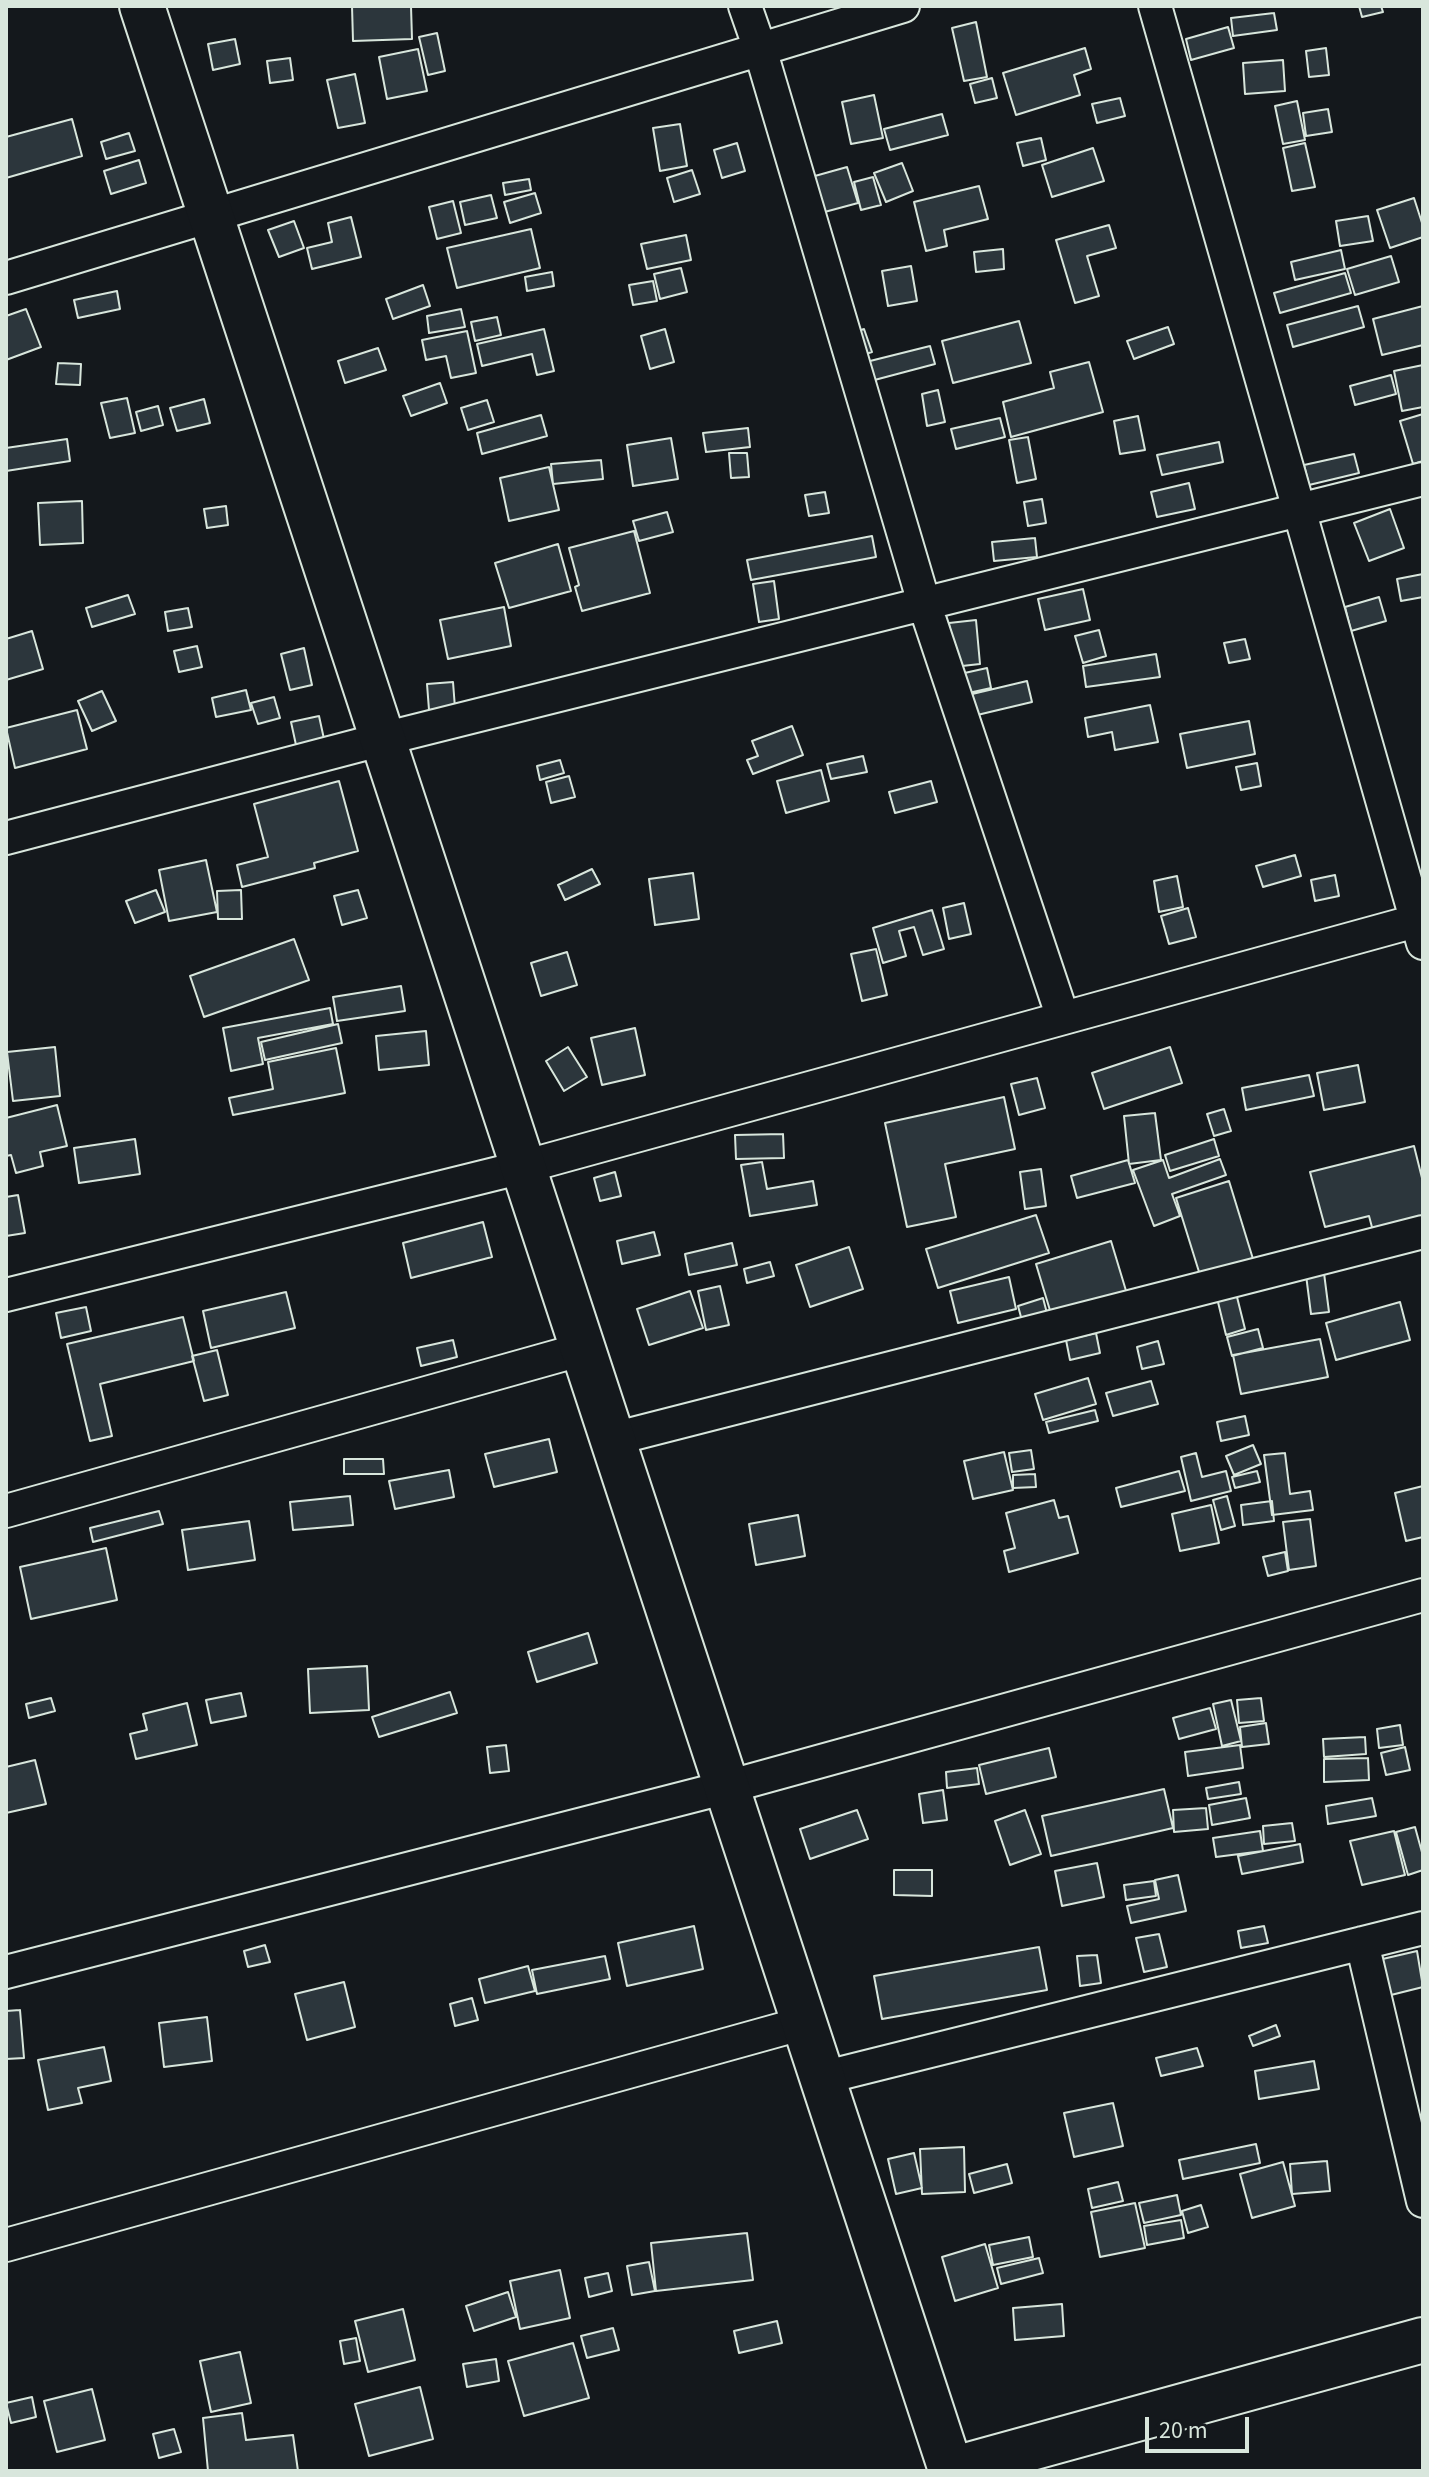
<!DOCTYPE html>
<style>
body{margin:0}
#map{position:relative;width:1429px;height:2477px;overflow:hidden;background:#14181c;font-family:"Source Sans 3",sans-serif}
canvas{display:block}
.frame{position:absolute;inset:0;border:8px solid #d8e6dc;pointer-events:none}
.scale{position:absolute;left:1145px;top:2417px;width:104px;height:36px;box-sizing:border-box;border:4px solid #d8e6dc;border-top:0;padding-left:10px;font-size:24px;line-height:28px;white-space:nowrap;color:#d8e6dc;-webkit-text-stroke:6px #14181c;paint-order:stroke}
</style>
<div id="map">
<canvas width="1429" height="2477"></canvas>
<div class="frame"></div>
<div class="scale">20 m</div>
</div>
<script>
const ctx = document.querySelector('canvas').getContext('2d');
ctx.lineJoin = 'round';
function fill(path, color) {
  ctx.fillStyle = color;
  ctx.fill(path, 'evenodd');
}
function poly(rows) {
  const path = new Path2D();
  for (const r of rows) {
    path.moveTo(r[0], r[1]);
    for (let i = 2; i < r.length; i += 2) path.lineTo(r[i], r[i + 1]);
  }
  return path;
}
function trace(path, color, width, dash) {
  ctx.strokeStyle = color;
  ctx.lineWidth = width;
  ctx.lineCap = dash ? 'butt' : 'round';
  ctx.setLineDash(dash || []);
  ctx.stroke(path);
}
const building = poly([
 [352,6,411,6,412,39,353,41,352,6],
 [1359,6,1381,6,1383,12,1362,17,1359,6],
 [1274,13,1277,30,1233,36,1231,18,1274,13],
 [976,22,987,77,964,81,952,28,976,22],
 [1228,27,1234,48,1191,60,1186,39,1228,27],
 [437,33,445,71,428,75,419,37,437,33],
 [235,39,240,64,213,70,208,44,235,39],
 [1085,48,1091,69,1074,75,1080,95,1016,115,1003,73,1085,48],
 [1326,48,1329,75,1309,77,1306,51,1326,48],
 [418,49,427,91,387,99,379,57,418,49],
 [290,58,293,80,270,83,267,61,290,58],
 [1283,60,1285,91,1245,94,1243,63,1283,60],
 [355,74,365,123,338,128,327,80,355,74],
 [992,78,997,98,975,103,970,84,992,78],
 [874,95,883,138,851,144,842,102,874,95],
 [1120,98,1125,116,1097,123,1092,104,1120,98],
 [1297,101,1305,140,1283,144,1275,106,1297,101],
 [1328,109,1332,132,1306,136,1303,113,1328,109],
 [942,114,948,135,890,150,884,129,942,114],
 [72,119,82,156,6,178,6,137,72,119],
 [680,124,687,166,660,171,653,128,680,124],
 [129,133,135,151,106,159,101,142,129,133],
 [1041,138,1046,160,1023,166,1017,143,1041,138],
 [737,143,745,171,722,178,714,150,737,143],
 [1305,143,1315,187,1292,191,1283,148,1305,143],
 [1093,148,1104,181,1052,197,1042,165,1093,148],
 [139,160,146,183,111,194,104,171,139,160],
 [902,163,913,191,886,202,874,173,902,163],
 [847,167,858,203,806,217,797,181,847,167],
 [692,170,700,194,674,202,667,178,692,170],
 [873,177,881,205,861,210,854,182,873,177],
 [529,179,531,190,505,195,503,183,529,179],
 [979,186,988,219,944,230,947,246,926,251,914,202,979,186],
 [535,193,541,213,510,223,504,202,535,193],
 [491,195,497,218,465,225,460,202,491,195],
 [1414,198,1423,226,1423,237,1390,248,1377,210,1414,198],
 [453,201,461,233,437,239,429,207,453,201],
 [1368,216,1373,241,1340,246,1336,221,1368,216],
 [351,217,361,257,312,269,307,248,332,242,328,223,351,217],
 [294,221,304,248,279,257,268,230,294,221],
 [1109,225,1116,248,1087,256,1099,296,1075,303,1056,240,1109,225],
 [531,229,540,268,457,288,447,248,531,229],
 [686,235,691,260,647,269,641,244,686,235],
 [1003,249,1004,269,976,272,974,252,1003,249],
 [1341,250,1345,269,1295,280,1291,262,1341,250],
 [1391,256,1399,282,1355,295,1347,269,1391,256],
 [911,266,917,301,888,306,882,271,911,266],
 [681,268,687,292,660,299,654,274,681,268],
 [552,272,554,286,527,291,525,277,552,272],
 [1345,273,1351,293,1280,313,1274,293,1345,273],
 [653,281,657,301,633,305,629,285,653,281],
 [423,285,430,306,393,319,386,299,423,285],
 [117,291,120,309,78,318,74,300,117,291],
 [1358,306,1364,327,1293,347,1287,325,1358,306],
 [1423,306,1423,345,1382,355,1373,319,1423,306],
 [26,309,41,347,6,360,6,316,26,309],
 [461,309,465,327,429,333,427,316,461,309],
 [497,317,501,335,475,341,471,322,497,317],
 [1019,321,1031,363,953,383,942,341,1019,321],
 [1168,327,1174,344,1134,359,1127,341,1168,327],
 [544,329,554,371,537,375,532,354,482,366,477,344,544,329],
 [665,329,674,362,650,369,641,336,665,329],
 [864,329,872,352,853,358,846,335,864,329],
 [467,331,476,373,451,378,446,356,426,360,422,340,467,331],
 [930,346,935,364,867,382,862,363,930,346],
 [378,348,386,370,345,383,338,361,378,348],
 [1089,362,1103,412,1011,437,1003,402,1054,388,1050,372,1089,362],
 [58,363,81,364,80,385,56,384,58,363],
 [1423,365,1423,407,1402,411,1394,371,1423,365],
 [1391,375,1396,394,1355,405,1350,386,1391,375],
 [440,383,447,403,411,416,403,396,440,383],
 [938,390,945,422,927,426,922,394,938,390],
 [127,398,135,433,110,438,101,403,127,398],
 [204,399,210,423,177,431,170,408,204,399],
 [487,400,494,422,468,430,461,408,487,400],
 [158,406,163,425,141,431,136,412,158,406],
 [1423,414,1423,461,1413,464,1400,421,1423,414],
 [541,415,547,436,482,454,477,433,541,415],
 [1138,416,1145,450,1120,454,1114,421,1138,416],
 [1000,418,1005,437,956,449,951,429,1000,418],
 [748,428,750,447,706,452,703,433,748,428],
 [1028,437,1036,479,1017,483,1009,440,1028,437],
 [671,438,678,479,633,486,627,445,671,438],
 [67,439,70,461,6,471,6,448,67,439],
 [1219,442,1223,462,1162,475,1157,455,1219,442],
 [729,453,747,453,749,477,731,478,729,453],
 [1354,454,1359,473,1309,485,1304,465,1354,454],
 [601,460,603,479,553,484,551,464,601,460],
 [549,467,559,510,509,521,500,478,549,467],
 [1189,483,1195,509,1157,517,1151,492,1189,483],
 [825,492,829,513,809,516,805,495,825,492],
 [1042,499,1046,523,1028,526,1024,502,1042,499],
 [82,501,83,543,40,545,38,503,82,501],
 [226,506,228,525,207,528,204,509,226,506],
 [1390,509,1404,548,1369,561,1354,523,1390,509],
 [667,512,673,532,639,541,633,521,667,512],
 [634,531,650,593,582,611,575,587,579,585,569,548,634,531],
 [872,536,876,557,751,580,747,560,872,536],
 [1035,538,1037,557,994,561,992,542,1035,538],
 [558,544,571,591,509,608,495,563,558,544],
 [1423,574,1423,597,1401,601,1397,579,1423,574],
 [774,581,779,619,759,622,753,584,774,581],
 [1083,589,1090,620,1045,630,1038,599,1083,589],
 [128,595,135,614,92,627,86,608,128,595],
 [1379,597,1386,621,1351,631,1345,607,1379,597],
 [504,607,511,646,448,659,440,620,504,607],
 [188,608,192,627,168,631,165,612,188,608],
 [976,620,980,664,953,667,949,623,976,620],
 [1099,630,1106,656,1083,663,1075,636,1099,630],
 [32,631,43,669,6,680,6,639,32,631],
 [1245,639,1250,659,1229,663,1224,643,1245,639],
 [197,646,202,667,179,672,174,651,197,646],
 [304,648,312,685,290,690,281,654,304,648],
 [1156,654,1160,677,1086,687,1083,666,1156,654],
 [987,668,991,688,964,694,960,674,987,668],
 [1027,681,1032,702,973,716,968,695,1027,681],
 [453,682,455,708,429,710,427,684,453,682],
 [246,690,251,710,216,717,212,698,246,690],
 [102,691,116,721,92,731,78,701,102,691],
 [274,697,280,718,258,724,251,703,274,697],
 [1150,705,1158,742,1115,750,1112,732,1088,737,1085,718,1150,705],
 [77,710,87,749,15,768,6,728,77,710],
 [319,716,324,739,296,745,291,722,319,716],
 [1249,721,1255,754,1187,768,1180,734,1249,721],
 [792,726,803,755,753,774,747,760,758,756,752,741,792,726],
 [863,756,867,772,831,779,827,764,863,756],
 [560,760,564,773,540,780,537,766,560,760],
 [1257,763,1261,786,1241,790,1236,767,1257,763],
 [821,770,829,801,786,813,777,781,821,770],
 [569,776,575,797,551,803,546,782,569,776],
 [339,781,358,851,314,863,315,868,242,887,237,865,268,857,254,804,339,781],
 [931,781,937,802,895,813,889,792,931,781],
 [1295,855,1301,876,1263,887,1256,866,1295,855],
 [206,860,217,912,169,921,159,870,206,860],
 [592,869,600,884,565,900,558,885,592,869],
 [693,873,699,919,655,925,649,879,693,873],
 [1335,875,1339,896,1315,901,1311,880,1335,875],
 [1177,876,1183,907,1159,912,1154,881,1177,876],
 [156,890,165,912,135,923,126,901,156,890],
 [241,890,242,919,218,919,217,891,241,890],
 [358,890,367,918,342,925,334,896,358,890],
 [964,903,971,934,949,939,943,908,964,903],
 [1188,908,1196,937,1169,944,1161,916,1188,908],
 [932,910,944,949,923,955,914,927,899,931,906,956,883,963,873,928,932,910],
 [294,939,309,980,204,1017,190,976,294,939],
 [876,949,887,995,862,1001,851,954,876,949],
 [567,952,577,985,541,996,531,963,567,952],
 [401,986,405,1011,337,1021,333,997,401,986],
 [330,1008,333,1024,258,1038,263,1064,231,1071,223,1028,330,1008],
 [338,1024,342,1043,265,1060,261,1042,338,1024],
 [635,1028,645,1075,602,1085,591,1038,635,1028],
 [426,1031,429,1065,379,1070,376,1036,426,1031],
 [55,1047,60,1096,13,1101,7,1052,55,1047],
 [568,1047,587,1077,564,1091,546,1061,568,1047],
 [1170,1047,1182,1083,1104,1109,1092,1073,1170,1047],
 [336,1048,345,1093,233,1115,229,1098,273,1089,268,1062,336,1048],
 [1358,1065,1365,1102,1324,1110,1317,1073,1358,1065],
 [1309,1075,1314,1096,1246,1110,1242,1088,1309,1075],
 [1037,1078,1045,1108,1019,1115,1011,1084,1037,1078],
 [1004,1097,1015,1149,945,1164,956,1217,907,1227,885,1123,1004,1097],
 [57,1105,67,1146,40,1152,43,1166,16,1173,11,1155,6,1156,6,1118,57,1105],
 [1224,1109,1231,1131,1214,1136,1207,1114,1224,1109],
 [1155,1113,1161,1160,1129,1164,1124,1116,1155,1113],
 [783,1134,784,1158,736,1159,735,1135,783,1134],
 [135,1139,140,1174,79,1183,74,1148,135,1139],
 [1214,1139,1219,1156,1170,1171,1165,1155,1214,1139],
 [1414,1146,1423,1182,1423,1218,1373,1231,1369,1216,1325,1227,1310,1172,1414,1146],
 [1220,1159,1226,1175,1172,1194,1180,1216,1154,1226,1133,1170,1163,1160,1169,1178,1220,1159],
 [1128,1160,1135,1183,1077,1198,1071,1176,1128,1160],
 [762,1162,767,1189,813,1181,817,1205,750,1216,741,1165,762,1162],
 [1041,1169,1046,1206,1025,1209,1020,1172,1041,1169],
 [615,1172,621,1196,600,1201,594,1178,615,1172],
 [1229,1181,1253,1259,1200,1275,1176,1198,1229,1181],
 [18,1195,25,1233,6,1236,6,1197,18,1195],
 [1036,1215,1049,1253,938,1288,926,1249,1036,1215],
 [483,1222,492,1257,411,1278,403,1243,483,1222],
 [654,1232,660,1255,622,1264,617,1241,654,1232],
 [1111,1241,1127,1294,1052,1317,1036,1264,1111,1241],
 [732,1243,737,1265,689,1275,685,1254,732,1243],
 [849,1247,863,1289,810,1307,796,1265,849,1247],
 [770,1262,774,1276,747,1283,744,1269,770,1262],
 [1324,1273,1329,1312,1311,1314,1306,1275,1324,1273],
 [1009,1277,1016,1309,958,1323,950,1291,1009,1277],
 [720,1286,729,1325,706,1330,698,1291,720,1286],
 [690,1291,703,1328,649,1345,637,1309,690,1291],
 [286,1292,295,1328,211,1348,203,1311,286,1292],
 [1236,1293,1245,1329,1226,1335,1217,1298,1236,1293],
 [1043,1298,1049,1321,1024,1328,1018,1306,1043,1298],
 [1400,1302,1410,1340,1336,1360,1326,1323,1400,1302],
 [86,1307,91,1331,61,1338,56,1313,86,1307],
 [183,1317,194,1361,100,1384,112,1436,90,1441,67,1344,183,1317],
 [1258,1329,1263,1348,1232,1356,1227,1337,1258,1329],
 [1096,1333,1100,1353,1070,1360,1066,1340,1096,1333],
 [1320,1339,1328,1377,1241,1394,1233,1355,1320,1339],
 [453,1340,457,1357,421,1366,417,1348,453,1340],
 [1158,1341,1164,1364,1142,1369,1137,1347,1158,1341],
 [217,1350,228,1395,204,1401,192,1356,217,1350],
 [1088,1378,1096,1404,1043,1420,1035,1394,1088,1378],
 [1151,1381,1158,1404,1113,1416,1106,1393,1151,1381],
 [1095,1410,1098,1421,1049,1433,1046,1422,1095,1410],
 [1245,1416,1249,1435,1221,1441,1217,1422,1245,1416],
 [549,1439,557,1472,494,1487,485,1454,549,1439],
 [1253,1445,1261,1464,1234,1475,1226,1456,1253,1445],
 [1031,1450,1034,1469,1012,1472,1009,1453,1031,1450],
 [1004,1452,1013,1490,973,1499,964,1461,1004,1452],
 [1196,1453,1202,1477,1226,1471,1231,1491,1191,1501,1181,1457,1196,1453],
 [1285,1453,1290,1494,1310,1491,1313,1510,1272,1515,1264,1455,1285,1453],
 [344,1459,383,1459,384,1474,344,1474,344,1459],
 [449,1470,454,1497,395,1509,389,1481,449,1470],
 [1179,1471,1185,1491,1121,1507,1116,1488,1179,1471],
 [1257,1471,1260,1482,1235,1488,1232,1477,1257,1471],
 [1035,1474,1036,1487,1013,1488,1013,1475,1035,1474],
 [1423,1486,1423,1537,1406,1541,1395,1493,1423,1486],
 [350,1496,353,1525,293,1530,290,1502,350,1496],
 [1227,1496,1235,1526,1221,1530,1213,1500,1227,1496],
 [1054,1500,1059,1518,1068,1516,1078,1553,1009,1572,1004,1551,1015,1548,1006,1513,1054,1500],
 [1272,1501,1274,1521,1243,1525,1241,1505,1272,1501],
 [1211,1505,1219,1543,1180,1551,1172,1514,1211,1505],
 [159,1511,163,1524,93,1542,90,1528,159,1511],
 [798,1515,805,1556,756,1565,749,1524,798,1515],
 [1310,1519,1316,1566,1289,1570,1283,1522,1310,1519],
 [249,1521,255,1560,188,1570,182,1530,249,1521],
 [106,1548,117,1600,31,1619,20,1567,106,1548],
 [1285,1552,1288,1571,1268,1576,1263,1557,1285,1552],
 [588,1633,597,1663,537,1682,528,1652,588,1633],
 [367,1666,369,1710,310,1713,308,1669,367,1666],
 [450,1692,457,1713,379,1737,372,1717,450,1692],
 [241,1693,246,1716,211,1723,206,1700,241,1693],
 [51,1698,55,1711,29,1718,26,1704,51,1698],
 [1261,1698,1264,1721,1239,1723,1237,1700,1261,1698],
 [1231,1700,1241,1741,1222,1746,1213,1704,1231,1700],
 [187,1703,197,1745,136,1759,130,1734,147,1730,143,1714,187,1703],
 [1210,1708,1216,1729,1179,1739,1173,1718,1210,1708],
 [1266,1723,1269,1744,1242,1747,1240,1727,1266,1723],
 [1400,1725,1403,1745,1379,1748,1377,1729,1400,1725],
 [1365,1737,1366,1754,1324,1757,1323,1739,1365,1737],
 [506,1745,509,1771,490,1773,487,1747,506,1745],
 [1240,1745,1243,1768,1188,1776,1185,1752,1240,1745],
 [1405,1747,1410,1770,1386,1775,1381,1753,1405,1747],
 [1049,1748,1056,1777,986,1794,979,1765,1049,1748],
 [1368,1758,1369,1780,1324,1782,1324,1759,1368,1758],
 [35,1760,46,1804,6,1813,6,1767,35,1760],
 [977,1768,979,1784,947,1788,946,1772,977,1768],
 [1239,1782,1241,1794,1208,1799,1206,1788,1239,1782],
 [1164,1789,1173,1828,1051,1856,1042,1816,1164,1789],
 [943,1790,947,1820,923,1823,919,1794,943,1790],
 [1246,1798,1250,1818,1212,1825,1209,1805,1246,1798],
 [1372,1798,1376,1816,1328,1824,1326,1806,1372,1798],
 [1206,1808,1208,1829,1174,1832,1173,1810,1206,1808],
 [857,1810,868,1839,810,1859,800,1829,857,1810],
 [1025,1810,1041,1854,1010,1865,995,1821,1025,1810],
 [1292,1823,1295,1841,1264,1844,1263,1826,1292,1823],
 [1415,1827,1423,1856,1423,1870,1408,1875,1396,1832,1415,1827],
 [1260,1831,1263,1851,1216,1857,1213,1838,1260,1831],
 [1394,1831,1405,1875,1362,1885,1350,1841,1394,1831],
 [1300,1844,1303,1862,1242,1874,1238,1856,1300,1844],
 [1097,1863,1104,1897,1062,1906,1055,1871,1097,1863],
 [894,1870,932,1870,932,1896,894,1895,894,1870],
 [1178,1875,1186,1911,1131,1923,1127,1906,1159,1899,1155,1880,1178,1875],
 [1154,1881,1156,1896,1126,1900,1124,1885,1154,1881],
 [694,1926,703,1969,627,1986,618,1943,694,1926],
 [1264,1926,1268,1943,1241,1948,1238,1931,1264,1926],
 [1159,1934,1167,1967,1144,1972,1136,1938,1159,1934],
 [265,1945,270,1962,248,1967,244,1951,265,1945],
 [1039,1947,1047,1990,882,2019,874,1976,1039,1947],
 [1417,1951,1423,1987,1383,1997,1374,1961,1417,1951],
 [1097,1955,1101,1983,1080,1986,1077,1956,1097,1955],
 [605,1956,610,1979,537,1994,532,1970,605,1956],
 [528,1966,535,1991,485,2003,479,1979,528,1966],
 [344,1982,355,2027,307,2040,295,1994,344,1982],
 [472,1998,478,2020,455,2026,450,2004,472,1998],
 [20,2010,24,2058,6,2059,6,2011,20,2010],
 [207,2017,212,2061,164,2067,159,2023,207,2017],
 [1276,2025,1280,2036,1253,2046,1249,2036,1276,2025],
 [104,2047,111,2081,78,2088,82,2103,48,2110,38,2060,104,2047],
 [1197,2048,1203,2066,1161,2076,1156,2058,1197,2048],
 [1314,2061,1319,2089,1259,2099,1255,2071,1314,2061],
 [1113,2103,1123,2146,1074,2157,1064,2113,1113,2103],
 [1256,2144,1260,2163,1183,2179,1179,2160,1256,2144],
 [964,2147,965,2192,922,2194,920,2149,964,2147],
 [914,2153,922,2188,896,2194,888,2159,914,2153],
 [1327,2161,1330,2191,1292,2194,1290,2164,1327,2161],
 [1283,2162,1295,2206,1252,2218,1240,2174,1283,2162],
 [1007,2164,1012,2183,974,2193,969,2174,1007,2164],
 [1118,2182,1123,2201,1092,2208,1088,2189,1118,2182],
 [1177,2195,1181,2215,1144,2223,1139,2203,1177,2195],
 [1135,2203,1145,2248,1100,2257,1091,2212,1135,2203],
 [1201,2205,1208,2227,1188,2233,1182,2211,1201,2205],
 [1181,2220,1184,2238,1147,2245,1144,2226,1181,2220],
 [747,2233,753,2280,656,2291,651,2243,747,2233],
 [1029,2237,1033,2257,993,2265,989,2245,1029,2237],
 [985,2244,998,2288,955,2301,942,2257,985,2244],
 [1039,2258,1043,2273,1001,2284,997,2268,1039,2258],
 [649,2262,655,2291,632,2295,627,2266,649,2262],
 [560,2270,570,2318,520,2329,510,2281,560,2270],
 [608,2273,612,2291,589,2297,585,2278,608,2273],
 [508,2292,516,2317,474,2331,466,2306,508,2292],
 [1062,2304,1064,2336,1015,2340,1013,2308,1062,2304],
 [403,2309,415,2360,368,2372,355,2321,403,2309],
 [777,2321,782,2343,739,2353,734,2331,777,2321],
 [613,2328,619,2350,587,2358,581,2336,613,2328],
 [356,2338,360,2361,344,2364,340,2341,356,2338],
 [573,2343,589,2398,524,2416,508,2361,573,2343],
 [240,2352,251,2403,211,2412,200,2361,240,2352],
 [496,2359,499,2381,467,2387,463,2364,496,2359],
 [420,2387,433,2439,369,2456,355,2404,420,2387],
 [92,2389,105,2440,57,2452,44,2401,92,2389],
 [32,2397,36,2417,11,2423,6,2403,32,2397],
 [242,2413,246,2440,293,2435,298,2471,208,2471,203,2418,242,2413],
 [174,2429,181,2452,159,2458,153,2434,174,2429]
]);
const street = poly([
 [745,6,760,49,924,603,1063,1018],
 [1155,6,1423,943],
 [6,278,903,6],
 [6,838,383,739,1423,479],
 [6,1295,523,1167,1423,919],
 [613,1439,1423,1232],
 [6,1511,583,1349],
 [1362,1943,1423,2201],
 [6,1972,727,1787,1423,1595],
 [822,2078,1423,1928],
 [6,2245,804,2023]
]);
const secondary = poly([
 [142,6,951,2470,1423,2340]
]);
fill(building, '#2c363c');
trace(building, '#d8e6dc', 2);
trace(street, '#d8e6dc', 36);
trace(secondary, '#d8e6dc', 48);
trace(street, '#14181c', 32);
trace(secondary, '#14181c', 44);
</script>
